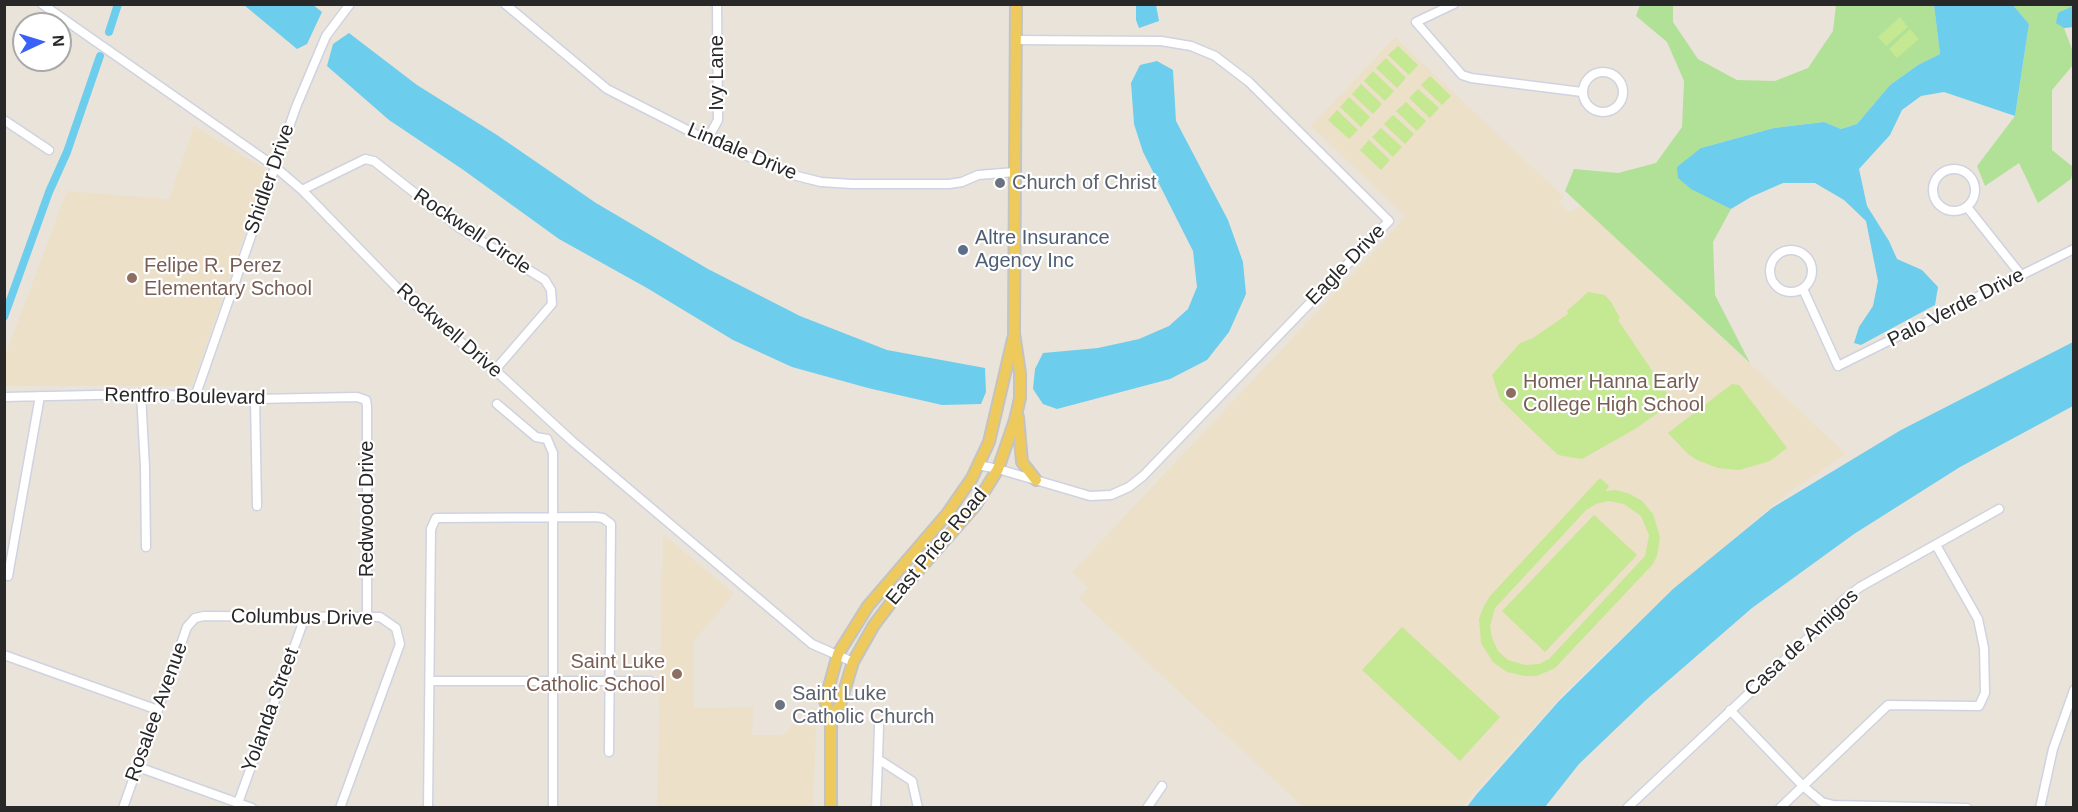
<!DOCTYPE html>
<style>
body{margin:0}
#map{position:relative;width:2078px;height:812px;overflow:hidden;background:#eae3d9;font-family:Arial,sans-serif}
canvas{display:block}
.frame{position:absolute;inset:0;border:6px solid #282828;pointer-events:none}
.north{position:absolute;left:12px;top:12px;width:60px;height:60px;box-sizing:border-box;background:#fff;border:2px solid #a9a9a9;border-radius:50%;rotate:86deg;font-size:16px;font-weight:700;line-height:24px;text-align:center;color:#282828}
.north::after{content:'';display:block;margin:auto;width:21px;height:27px;background:#3a61f7;clip-path:polygon(50% 0,100% 100%,50% 72%,0 100%)}
</style>
<div id="map">
<canvas width="2078" height="812"></canvas>
<div class="frame"></div>
<div class="north">N</div>
</div>
<script>
const ctx = document.querySelector('canvas').getContext('2d');
ctx.lineJoin = 'round';
function fill(path, color) {
  ctx.fillStyle = color;
  ctx.fill(path, 'evenodd');
}
function poly(rows) {
  const path = new Path2D();
  for (const r of rows) {
    if (r.length === 3) {
      path.moveTo(r[0] + r[2], r[1]);
      path.arc(r[0], r[1], r[2], 0, 2 * Math.PI);
      continue;
    }
    path.moveTo(r[0], r[1]);
    for (let i = 2; i < r.length; i += 2) path.lineTo(r[i], r[i + 1]);
  }
  return path;
}
function trace(path, color, width, dash) {
  ctx.strokeStyle = color;
  ctx.lineWidth = width;
  ctx.lineCap = dash ? 'butt' : 'round';
  ctx.setLineDash(dash || []);
  ctx.stroke(path);
}
function write(font, color, halo, rows, align = 'center') {
  ctx.font = font + ' Arial,sans-serif';
  ctx.lineWidth = 4.5;
  ctx.setLineDash([]);
  ctx.textBaseline = 'middle';
  ctx.strokeStyle = halo;
  ctx.fillStyle = color;
  for (const [text, x, y, turn = 0] of rows) {
    ctx.save();
    ctx.translate(x, y);
    ctx.rotate((+turn || 0) * Math.PI / 180);
    ctx.textAlign = isNaN(turn) ? turn : align;
    if (halo) ctx.strokeText(text, 0, 0);
    ctx.fillText(text, 0, 0);
    ctx.restore();
  }
}
const education = poly([
 [1395,37,1564,197,1558,202,1569,212,1582,206,1846,454,1794,489,1760,516,1658,603,1565,692,1477,790,1463,807,1303,807,1079,599,1088,588,1072,572,1388,237,1405,216,1311,126],
 [194,126,267,170,192,386,5,386,5,356,67,191,169,199],
 [663,534,734,594,694,641,694,708,753,707,752,735,783,735,813,707,817,709,813,807,657,807]
]);
const green = poly([
 [1640,5,1673,5,1673,22,1698,59,1737,80,1775,81,1808,68,1833,31,1836,5,1934,5,1940,54,1918,65,1890,85,1857,124,1841,129,1824,122,1774,128,1701,148,1720,202,1731,209,1713,242,1715,295,1750,363,1565,191,1574,169,1618,173,1656,163,1682,127,1684,81,1667,42,1636,16],
 [2013,5,2073,5,2073,27,2064,28,2073,52,2073,65,2052,90,2052,150,2073,167,2073,172,2071,179,2038,203,2019,163,1985,186,1977,166,2015,116,2029,24]
]);
const pitch = poly([
 [1900,17,1908,27,1886,46,1878,37],
 [1910,29,1919,39,1897,58,1889,49],
 [1398,46,1418,65,1409,75,1388,55],
 [1386,58,1406,78,1397,88,1376,68],
 [1373,71,1394,91,1385,101,1364,81],
 [1430,76,1451,96,1442,105,1421,85],
 [1361,84,1382,104,1373,114,1352,94],
 [1418,89,1439,108,1430,118,1409,98],
 [1349,97,1370,117,1361,127,1340,107],
 [1406,102,1426,121,1417,131,1396,111],
 [1337,110,1358,130,1349,139,1328,120],
 [1393,115,1414,134,1405,144,1384,124],
 [1381,128,1402,147,1393,157,1372,137],
 [1369,140,1390,160,1381,170,1360,150],
 [1588,292,1605,295,1611,302,1620,318,1618,320,1673,402,1635,429,1582,459,1558,455,1537,435,1500,399,1492,375,1520,343,1533,338,1568,314,1567,311],
 [1732,384,1739,385,1787,448,1770,461,1739,470,1718,468,1697,460,1688,454,1668,433],
 [1600,478,1609,486,1605,491,1616,490,1630,494,1642,501,1653,514,1660,537,1657,556,1653,564,1555,668,1537,676,1525,676,1507,672,1493,662,1481,643,1479,619,1483,608,1490,596],
 [1608,501,1624,504,1641,516,1649,535,1645,556,1549,659,1539,664,1525,665,1508,660,1498,651,1492,638,1490,626,1495,608,1586,510,1596,504],
 [1594,515,1637,555,1545,652,1502,611],
 [1402,627,1500,717,1460,761,1362,670]
]);
const water = poly([
 [244,5,313,5,322,12,307,44,297,49],
 [1136,5,1156,5,1159,21,1139,28,1136,20],
 [1934,5,2013,5,2029,24,2015,116,1944,92,1921,96,1902,110,1890,135,1859,169,1867,206,1889,241,1897,259,1922,270,1938,287,1935,305,1861,345,1854,343,1859,327,1873,306,1878,281,1866,221,1844,200,1815,183,1783,183,1751,197,1731,209,1691,189,1678,178,1677,167,1701,148,1774,128,1824,122,1841,129,1857,124,1890,85,1918,65,1940,54],
 [2073,6,2073,27,2064,28,2056,23,2058,13],
 [349,33,417,85,497,135,596,203,708,269,800,316,887,350,985,368,986,392,981,404,942,405,868,388,792,367,733,340,647,288,559,239,462,169,389,120,327,66,333,44],
 [1157,61,1173,70,1176,121,1228,220,1243,262,1246,294,1229,332,1207,360,1170,379,1057,409,1043,404,1033,389,1035,369,1043,353,1098,348,1139,339,1169,326,1188,309,1197,287,1193,251,1143,152,1134,124,1131,83,1140,65],
 [2073,342,2073,406,1960,467,1854,534,1752,608,1647,699,1579,764,1545,807,1467,807,1476,795,1559,701,1673,589,1772,508,1901,430]
]);
const canal = poly([
 [109,32,118,4],
 [4,317,49,192,67,152,100,56]
]);
const minor = poly([
 [42,4,274,166,302,190,407,298,495,370,572,441,812,644,853,662],
 [505,4,607,89,707,140,797,176,821,182,852,184,949,184,962,182,978,175,1015,172],
 [1454,4,1416,22,1462,75,1471,78,1582,92],
 [1603,92,20],
 [4,120,49,150],
 [707,140,718,120,717,4],
 [1954,190,21],
 [302,190,365,159,374,161,458,227,545,280,551,290,552,304,495,370],
 [1967,207,2021,275],
 [1791,271,21],
 [1803,289,1838,366,2074,249],
 [141,394,145,467,146,547],
 [4,397,141,394,255,399,357,397,366,400,367,406,367,617],
 [195,397,296,107,326,36,350,4],
 [255,399,257,506],
 [497,404,536,437,547,439],
 [547,439,553,453,553,808],
 [978,465,998,469,1090,496,1111,495,1129,487,1143,476,1389,221,1249,82,1215,56,1191,46,1161,41,1015,40],
 [8,576,40,396],
 [4,655,158,710],
 [430,681,650,681],
 [1730,710,1803,786,1822,802,1833,805,1967,808],
 [878,759,879,725],
 [138,767,252,808],
 [238,803,305,617],
 [123,808,187,627,195,618,204,616,380,617,396,628,400,644,340,808],
 [428,808,431,529,436,518,596,517,603,518,611,524,609,752],
 [876,808,878,759,912,781,918,808],
 [1147,808,1162,786],
 [1627,808,1824,623,1842,601,1860,587,1999,509],
 [1780,808,1888,705,1979,706,1985,693,1984,648,1978,619,1936,545],
 [2040,808,2053,749,2074,690]
]);
const major = poly([
 [1018,417,1022,462,1036,480],
 [831,718,840,705,853,662,874,625,896,596,975,506,998,469,1015,420,1020,398,1020,373,1014,333,1016,4],
 [831,808,831,718,825,701,838,654,868,606,947,514,972,478,989,442,1013,339]
]);
const markers = [
 [1000,183,6,"#6b7280"],
 [963,250,6,"#5c6f8a"],
 [132,278,6,"#8d6e63"],
 [1511,393,6,"#8d6e63"],
 [677,674,6,"#8d6e63"],
 [780,705,6,"#6b7280"]
];
const streetNames = [
 ["Ivy Lane",717,73,-90],
 ["Lindale Drive",742,152,23],
 ["Shidler Drive",270,179,-71],
 ["Rockwell Circle",472,232,34],
 ["Eagle Drive",1346,265,-46],
 ["Palo Verde Drive",1956,308,-27],
 ["Rockwell Drive",449,331,41],
 ["Rentfro Boulevard",185,397,1],
 ["Redwood Drive",367,509,-90],
 ["East Price Road",937,547,-50],
 ["Columbus Drive",302,618,1],
 ["Casa de Amigos",1802,643,-43],
 ["Yolanda Street",271,710,-70],
 ["Rosalee Avenue",157,712,-70]
];
const worshipNames = [
 ["Church of Christ",1012,183],
 ["Saint Luke",792,694],
 ["Catholic Church",792,717]
];
const serviceNames = [
 ["Altre Insurance",975,238],
 ["Agency Inc",975,261]
];
const educationNames = [
 ["Felipe R. Perez",144,266],
 ["Elementary School",144,289],
 ["Homer Hanna Early",1523,382],
 ["College High School",1523,405],
 ["Saint Luke",665,662,"right"],
 ["Catholic School",665,685,"right"]
];
fill(education, '#ece0c9');
fill(green, '#b1e196');
fill(pitch, '#c5e892');
fill(water, '#6dcdec');
trace(canal, '#6dcdec', 8);
trace(minor, '#cfd3e1', 11);
trace(major, '#c3c3c3', 14);
trace(minor, '#fff', 8);
trace(major, '#eec95b', 10);
for (const [x, y, r, color] of markers) {
  const dot = new Path2D();
  dot.arc(x, y, r, 0, 2 * Math.PI);
  ctx.fillStyle = color;
  ctx.fill(dot);
  trace(dot, '#fff', 2);
}
write('20px', '#282828', '#fff', streetNames);
write('20px', '#5b616d', '#fff', worshipNames, 'left');
write('20px', '#4e5e75', '#fff', serviceNames, 'left');
write('20px', '#785e54', '#fff', educationNames, 'left');
</script>
